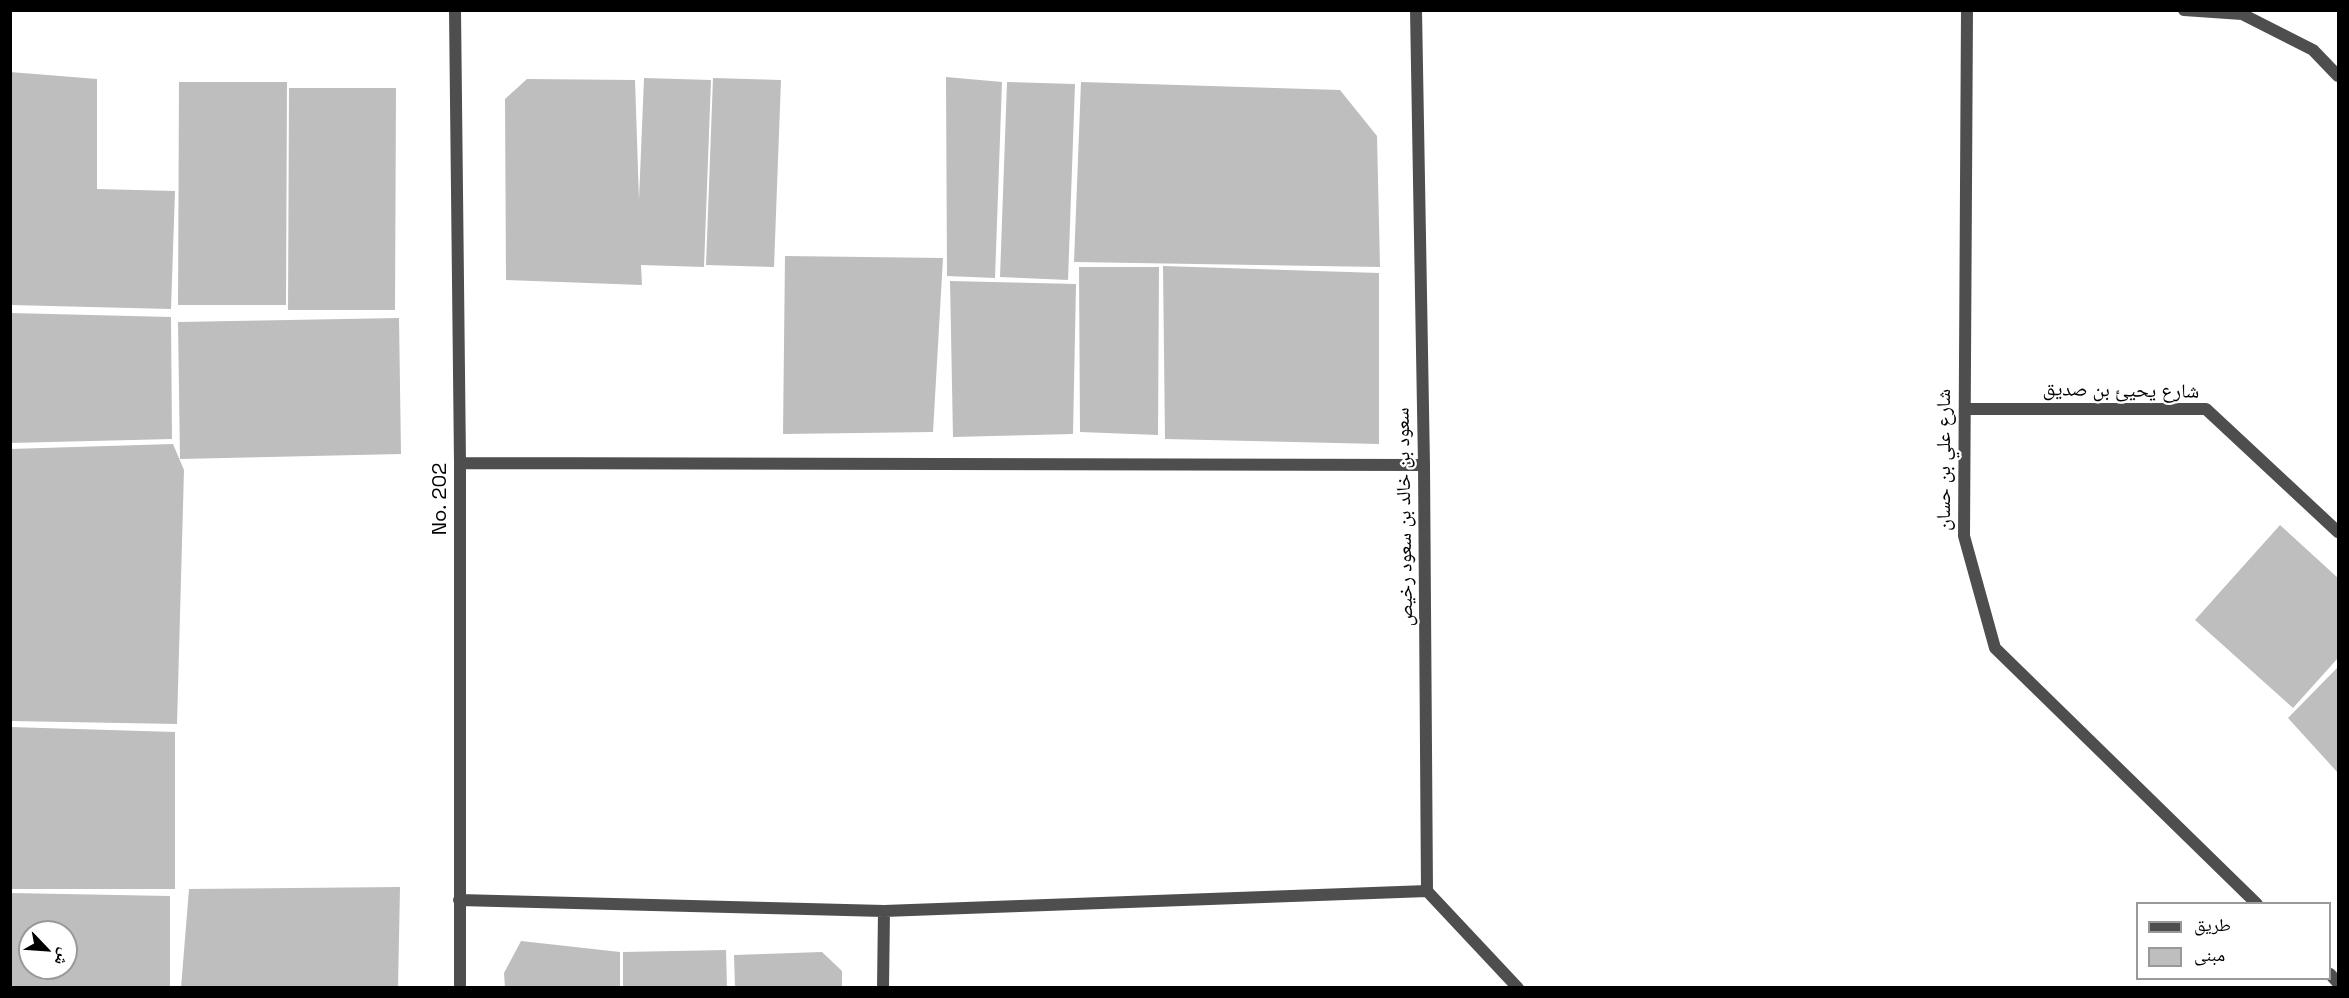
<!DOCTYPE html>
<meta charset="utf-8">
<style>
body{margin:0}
#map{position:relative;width:2349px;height:998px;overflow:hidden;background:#fff;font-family:"Space Grotesk","Noto Naskh Arabic",sans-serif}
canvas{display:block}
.frame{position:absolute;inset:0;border:12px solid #000;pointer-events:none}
.legend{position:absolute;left:2136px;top:902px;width:195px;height:78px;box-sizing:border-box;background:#fff;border:2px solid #999;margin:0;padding:8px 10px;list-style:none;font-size:18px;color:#000}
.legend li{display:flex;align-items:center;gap:12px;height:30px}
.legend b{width:30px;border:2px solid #999}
.north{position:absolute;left:18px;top:920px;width:60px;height:60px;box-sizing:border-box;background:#fff;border:2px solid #999;border-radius:50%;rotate:115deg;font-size:16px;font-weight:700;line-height:24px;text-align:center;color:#000}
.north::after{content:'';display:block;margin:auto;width:21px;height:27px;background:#000;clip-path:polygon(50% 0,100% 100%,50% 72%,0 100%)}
</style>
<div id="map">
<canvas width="2349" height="998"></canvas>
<div class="frame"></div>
<ul class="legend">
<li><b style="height:8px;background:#4e4e4e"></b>طريق</li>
<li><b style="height:16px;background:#bebebe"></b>مبنى</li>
</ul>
<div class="north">ش</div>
</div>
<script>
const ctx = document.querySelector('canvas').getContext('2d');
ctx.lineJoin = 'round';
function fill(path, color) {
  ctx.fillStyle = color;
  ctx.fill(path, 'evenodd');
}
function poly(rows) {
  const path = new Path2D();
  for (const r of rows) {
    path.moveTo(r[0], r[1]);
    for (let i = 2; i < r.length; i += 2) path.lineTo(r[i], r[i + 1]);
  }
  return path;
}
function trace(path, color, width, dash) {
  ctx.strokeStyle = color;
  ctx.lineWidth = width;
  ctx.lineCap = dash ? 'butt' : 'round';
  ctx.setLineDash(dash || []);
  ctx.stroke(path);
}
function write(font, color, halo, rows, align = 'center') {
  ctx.font = font + ' "Space Grotesk","Noto Naskh Arabic",sans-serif';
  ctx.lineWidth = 4.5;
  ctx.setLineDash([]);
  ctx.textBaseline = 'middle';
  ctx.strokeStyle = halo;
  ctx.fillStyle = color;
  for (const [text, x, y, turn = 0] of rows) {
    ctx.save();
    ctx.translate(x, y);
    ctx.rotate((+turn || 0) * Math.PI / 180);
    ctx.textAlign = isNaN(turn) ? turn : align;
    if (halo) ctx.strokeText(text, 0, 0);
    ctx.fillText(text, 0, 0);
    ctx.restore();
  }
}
const building = poly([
 [10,72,97,79,97,189,175,191,171,309,10,305],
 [946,77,1002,82,995,278,947,276],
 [644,78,711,80,704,267,641,265,642,285,506,280,505,99,527,79,635,80,639,200],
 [713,78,781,80,774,267,706,265],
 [179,82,287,82,286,305,178,305],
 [1007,82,1075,84,1068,280,1000,277],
 [1081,82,1340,90,1377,136,1380,267,1074,262],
 [289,88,396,88,395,310,288,310],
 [785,256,943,258,933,432,783,434],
 [1163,266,1379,273,1379,444,1165,439],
 [1079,267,1159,267,1158,435,1080,432],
 [950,281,1076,284,1073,434,953,437],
 [10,313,171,317,172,439,10,443],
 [399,318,401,454,180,459,178,322],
 [173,444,184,470,177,724,10,721,10,449],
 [2280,525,2338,578,2338,658,2293,708,2195,620],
 [2338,667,2338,773,2288,718],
 [10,727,175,732,175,889,10,889],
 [400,887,398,988,181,988,189,889],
 [10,893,170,896,170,988,10,988],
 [30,932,66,932,66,968,30,968],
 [521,941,620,952,620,988,505,988,504,973],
 [726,950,727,988,623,988,623,952],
 [822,952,842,971,842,988,735,988,734,955]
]);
const minor = poly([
 [455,10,460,463,460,988],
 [1416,10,1424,465,1427,891,1518,988],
 [1967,10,1964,536,1995,648,2257,904],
 [2184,10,2242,14,2313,50,2338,76],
 [1965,409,2206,409,2338,532],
 [460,463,1424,465],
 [459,900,884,911,1427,891],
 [2330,974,2338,983],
 [883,988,884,911]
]);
const streetNames = [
 ["شارع يحيئ بن صديق",2121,391,1],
 ["شارع علي بن حسان",1945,460,-90],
 ["No. 202",441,499,-90],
 ["سعود بن خالد بن سعود رخيص",1405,517,-91]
];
fill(building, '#bebebe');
trace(minor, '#4e4e4e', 12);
write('20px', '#000', '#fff', streetNames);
</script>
